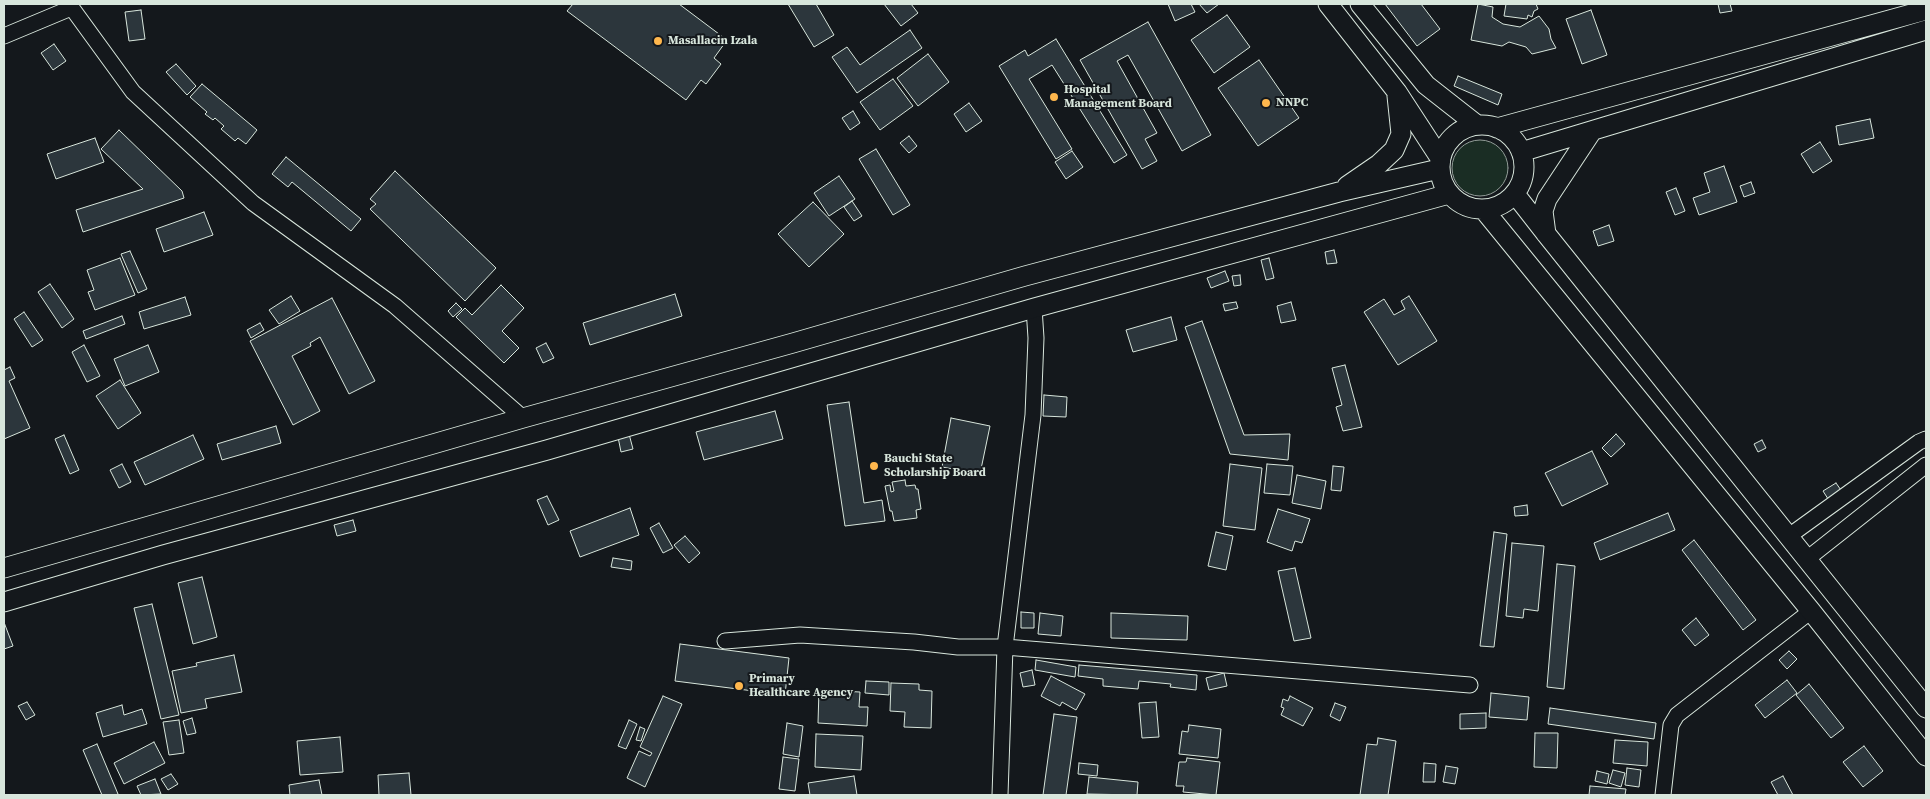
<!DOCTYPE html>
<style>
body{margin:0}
#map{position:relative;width:1930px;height:799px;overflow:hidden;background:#14181c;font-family:"Source Serif 4",serif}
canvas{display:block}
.frame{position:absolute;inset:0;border:5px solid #d8e6dc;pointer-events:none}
</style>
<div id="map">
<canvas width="1930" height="799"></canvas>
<div class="frame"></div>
</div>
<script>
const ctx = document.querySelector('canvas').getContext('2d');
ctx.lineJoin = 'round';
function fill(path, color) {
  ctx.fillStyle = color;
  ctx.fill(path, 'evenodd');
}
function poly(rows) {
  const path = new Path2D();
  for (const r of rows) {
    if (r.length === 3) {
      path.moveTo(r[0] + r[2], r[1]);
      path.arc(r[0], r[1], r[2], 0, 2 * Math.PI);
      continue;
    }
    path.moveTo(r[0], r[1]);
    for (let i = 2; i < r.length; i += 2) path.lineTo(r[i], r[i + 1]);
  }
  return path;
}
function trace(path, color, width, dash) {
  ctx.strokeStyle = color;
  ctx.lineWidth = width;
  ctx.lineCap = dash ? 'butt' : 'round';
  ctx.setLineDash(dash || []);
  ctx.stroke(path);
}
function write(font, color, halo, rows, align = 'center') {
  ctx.font = font + ' "Source Serif 4",serif';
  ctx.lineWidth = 4;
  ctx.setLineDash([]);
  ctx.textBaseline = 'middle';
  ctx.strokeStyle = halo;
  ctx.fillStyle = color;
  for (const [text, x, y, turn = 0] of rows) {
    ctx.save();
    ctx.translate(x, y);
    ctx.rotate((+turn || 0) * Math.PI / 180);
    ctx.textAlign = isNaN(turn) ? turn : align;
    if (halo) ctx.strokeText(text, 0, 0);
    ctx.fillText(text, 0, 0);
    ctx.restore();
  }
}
const green = poly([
 [1480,168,28]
]);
const building = poly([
 [573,4,679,4,727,40,714,58,721,64,706,84,701,80,686,100,567,11,573,4],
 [788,4,816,4,834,35,814,47,788,4],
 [884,4,911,4,918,13,901,26,884,4],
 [1168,4,1191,4,1195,12,1175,21,1168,4],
 [1199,4,1219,4,1207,13,1199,4],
 [1385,4,1421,4,1440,29,1417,46,1385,4],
 [1478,4,1493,7,1492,17,1503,24,1520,27,1539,16,1549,29,1551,39,1556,48,1532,54,1526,47,1509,42,1502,46,1471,40,1478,4],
 [1506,4,1536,4,1538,9,1534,11,1532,17,1528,15,1527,19,1504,16,1506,4],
 [1718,4,1730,4,1732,11,1720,13,1718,4],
 [141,10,145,39,129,41,125,12,141,10],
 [1591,10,1607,55,1582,64,1566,19,1591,10],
 [1227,15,1250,47,1214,73,1191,40,1227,15],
 [1148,22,1211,135,1182,151,1128,55,1117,61,1157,133,1145,139,1157,161,1142,169,1080,60,1148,22],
 [910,30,922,48,857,93,832,57,847,47,860,65,910,30],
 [1056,39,1127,155,1114,163,1052,65,1029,79,1072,149,1056,159,999,66,1025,50,1028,56,1056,39],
 [54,44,66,61,53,70,41,53,54,44],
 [928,54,949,82,918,106,897,78,928,54],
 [1259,60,1299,118,1258,146,1218,88,1259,60],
 [176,64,196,86,187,95,166,72,176,64],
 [1458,76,1502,94,1498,105,1454,86,1458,76],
 [893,79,913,106,880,130,860,102,893,79],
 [202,84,257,130,246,144,238,138,235,141,221,129,224,126,215,118,213,120,205,114,207,112,190,97,202,84],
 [969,103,982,121,966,132,954,114,969,103],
 [853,111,860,123,850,130,842,118,853,111],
 [1870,119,1874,138,1839,145,1836,126,1870,119],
 [119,130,182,191,184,198,83,232,76,210,143,189,101,149,119,130],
 [909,136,917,146,909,153,900,143,909,136],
 [95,138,104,162,56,179,47,154,95,138],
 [1820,142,1832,161,1813,173,1801,154,1820,142],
 [876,149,910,205,893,215,859,159,876,149],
 [1072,151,1083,167,1066,179,1055,162,1072,151],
 [286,157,361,219,351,231,292,182,288,187,272,174,286,157],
 [1724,166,1737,202,1699,215,1693,198,1710,192,1704,173,1724,166],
 [395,171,496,268,465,301,370,209,376,204,370,199,395,171],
 [839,176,855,199,829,216,814,193,839,176],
 [1751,182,1755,193,1744,197,1740,186,1751,182],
 [1676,188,1685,211,1675,215,1666,192,1676,188],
 [852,201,862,216,854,221,844,207,852,201],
 [813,202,844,234,809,267,778,234,813,202],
 [204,212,213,235,164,252,156,229,204,212],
 [1609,225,1614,241,1598,246,1593,231,1609,225],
 [1334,250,1337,263,1327,264,1325,252,1334,250],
 [130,251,147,289,138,293,121,254,130,251],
 [120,258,135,295,95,310,88,292,94,290,87,270,120,258],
 [1269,258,1274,278,1266,280,1261,260,1269,258],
 [1225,271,1229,281,1211,288,1207,278,1225,271],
 [1240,275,1241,285,1234,286,1232,276,1240,275],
 [50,284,74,319,62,328,38,292,50,284],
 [501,285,524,308,502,331,519,348,504,363,456,317,465,308,472,315,501,285],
 [675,294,682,316,590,345,583,323,675,294],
 [291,296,300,311,279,324,269,310,291,296],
 [1409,296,1437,341,1398,365,1364,312,1384,299,1394,315,1405,309,1401,301,1409,296],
 [185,297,191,315,144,329,139,312,185,297],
 [332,298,375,381,349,394,320,337,310,343,311,346,292,356,320,411,293,425,250,341,332,298],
 [1236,302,1238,308,1225,311,1223,304,1236,302],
 [1291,302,1296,320,1281,323,1277,306,1291,302],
 [456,303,462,309,453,317,448,311,456,303],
 [24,312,43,340,32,347,14,319,24,312],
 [122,316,125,324,86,339,83,331,122,316],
 [1171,317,1177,340,1133,352,1126,330,1171,317],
 [1202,321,1244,435,1290,434,1288,460,1230,454,1185,327,1202,321],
 [260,323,264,330,251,338,247,330,260,323],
 [546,343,554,358,543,363,536,348,546,343],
 [84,345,100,376,87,382,72,352,84,345],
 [148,345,159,372,125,386,114,359,148,345],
 [1345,365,1362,427,1343,431,1336,407,1342,405,1332,368,1345,365],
 [10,367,15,378,9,381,30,428,4,439,4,370,10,367],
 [120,380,141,413,118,429,96,396,120,380],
 [1044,395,1067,397,1066,417,1043,416,1044,395],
 [849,402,864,503,882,500,885,521,845,526,827,405,849,402],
 [775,411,783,439,704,460,696,432,775,411],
 [951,418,990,426,980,474,942,467,951,418],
 [276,426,281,443,222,460,217,444,276,426],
 [629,434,633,449,621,452,618,437,629,434],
 [1616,434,1625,444,1611,457,1602,448,1616,434],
 [64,435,79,470,70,474,55,439,64,435],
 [193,435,204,459,145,485,134,462,193,435],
 [1762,440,1766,448,1758,452,1754,444,1762,440],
 [1592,451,1608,484,1562,506,1545,473,1592,451],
 [122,464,131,482,119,488,110,470,122,464],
 [1230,464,1262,468,1255,530,1223,526,1230,464],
 [1267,464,1293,466,1290,495,1264,493,1267,464],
 [1333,466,1344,467,1341,491,1331,490,1333,466],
 [1297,475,1326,481,1321,509,1292,503,1297,475],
 [905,480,906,486,915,485,916,489,918,489,921,509,916,510,917,518,894,521,892,511,890,511,885,486,890,485,891,492,894,491,892,482,905,480],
 [1836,483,1843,493,1830,502,1823,491,1836,483],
 [547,496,559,520,548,525,537,500,547,496],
 [1527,505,1528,515,1515,516,1514,507,1527,505],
 [630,508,639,535,580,557,570,531,630,508],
 [1278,509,1310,519,1302,543,1295,541,1292,551,1267,542,1278,509],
 [1668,513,1675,530,1600,560,1594,543,1668,513],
 [353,520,356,531,337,536,334,525,353,520],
 [659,523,673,548,663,553,650,528,659,523],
 [1216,532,1233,536,1226,570,1208,566,1216,532],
 [1494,532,1507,534,1494,647,1480,646,1494,532],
 [685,536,700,553,689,563,674,545,685,536],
 [1694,540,1756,620,1743,630,1682,550,1694,540],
 [1512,543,1544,546,1538,611,1524,609,1523,618,1506,616,1512,543],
 [613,558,632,561,631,570,611,567,613,558],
 [1557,564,1575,566,1564,689,1547,687,1557,564],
 [1295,568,1311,638,1294,641,1278,571,1295,568],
 [202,577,217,637,193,644,178,583,202,577],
 [152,604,179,715,161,719,134,608,152,604],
 [1021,612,1034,613,1034,628,1021,628,1021,612],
 [1040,613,1063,616,1061,636,1038,634,1040,613],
 [1111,613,1188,616,1187,640,1111,638,1111,613],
 [1696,618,1709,635,1695,646,1682,630,1696,618],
 [5,625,13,646,4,649,4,626,5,625],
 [680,644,789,658,785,695,675,681,680,644],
 [1789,651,1797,659,1787,669,1779,660,1789,651],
 [234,655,242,692,205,699,207,708,181,713,172,671,197,666,196,663,234,655],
 [1036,660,1076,667,1075,677,1035,670,1036,660],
 [1079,665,1197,675,1196,690,1170,687,1171,684,1139,681,1138,689,1103,686,1103,679,1078,676,1079,665],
 [1032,670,1035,685,1023,687,1020,673,1032,670],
 [1224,673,1227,686,1209,690,1206,678,1224,673],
 [1051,676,1085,694,1076,710,1062,702,1060,706,1041,696,1051,676],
 [1787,680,1797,693,1765,718,1755,705,1787,680],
 [866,681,889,682,889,695,865,693,866,681],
 [891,683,919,684,919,690,932,691,931,728,904,727,905,712,890,711,891,683],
 [1809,684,1844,728,1831,738,1796,695,1809,684],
 [819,690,860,692,859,707,868,707,867,726,818,723,819,690],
 [1491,693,1529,697,1527,720,1489,717,1491,693],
 [663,696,682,704,645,787,627,778,639,751,650,756,652,753,640,747,663,696],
 [1290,696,1313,708,1303,726,1281,715,1284,708,1281,707,1283,699,1288,701,1290,696],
 [27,702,35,715,26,720,18,706,27,702],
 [1156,702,1159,737,1142,738,1139,703,1156,702],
 [1335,703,1346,707,1340,721,1330,716,1335,703],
 [122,705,124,715,142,709,147,724,103,737,96,713,122,705],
 [1550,708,1656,723,1654,739,1548,724,1550,708],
 [1486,713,1486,728,1460,729,1460,714,1486,713],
 [1054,714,1077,717,1066,795,1043,795,1054,714],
 [192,718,196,733,187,735,183,721,192,718],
 [179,720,184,753,169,755,163,722,179,720],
 [629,720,637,724,626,749,618,746,629,720],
 [787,723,803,726,799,757,783,754,787,723],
 [1189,725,1221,729,1218,758,1179,754,1182,731,1188,732,1189,725],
 [640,727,645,729,641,741,636,740,640,727],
 [1535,733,1558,733,1557,768,1534,767,1535,733],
 [816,734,863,736,861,770,815,767,816,734],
 [340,737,343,772,300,775,297,741,340,737],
 [1378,738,1396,741,1388,795,1360,795,1367,744,1377,745,1378,738],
 [1615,740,1648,742,1647,766,1613,763,1615,740],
 [154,742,165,763,124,784,114,763,154,742],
 [97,744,118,794,116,795,102,795,83,750,97,744],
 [1864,746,1883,771,1863,787,1843,762,1864,746],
 [783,757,799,759,795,791,779,789,783,757],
 [1187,758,1220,762,1216,795,1183,792,1184,786,1176,786,1179,762,1186,762,1187,758],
 [1079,763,1098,765,1097,776,1078,774,1079,763],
 [1424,763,1436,764,1435,782,1423,782,1424,763],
 [1446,766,1458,768,1455,784,1443,782,1446,766],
 [1627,768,1641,770,1639,787,1625,785,1627,768],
 [1613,770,1625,773,1621,787,1609,783,1613,770],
 [1597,771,1609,774,1607,784,1595,781,1597,771],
 [409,773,411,795,379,795,378,775,409,773],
 [171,774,178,784,168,790,161,779,171,774],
 [854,776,857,795,810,795,808,783,854,776],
 [1783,776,1793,795,1778,795,1771,782,1783,776],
 [1089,777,1138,782,1137,795,1087,794,1089,777],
 [155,779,161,794,141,795,137,786,155,779],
 [319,780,322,795,290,795,289,785,319,780],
 [1590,786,1626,789,1625,795,1589,795,1590,786]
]);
const minor = poly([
 [69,4,133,92,253,203,395,306,523,418],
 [4,36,71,8],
 [1789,536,1919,442,1926,439],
 [1807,559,1926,465],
 [725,641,800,635,914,642,958,647,1005,647,1470,685],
 [1000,795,1005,647,1033,415,1036,338,1034,308],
 [1663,795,1671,725,1677,715,1811,611]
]);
const tertiary = poly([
 [1328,4,1397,92,1440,158],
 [1360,4,1426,85,1477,125],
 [1482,167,42],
 [1497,128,1926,10],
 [1521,152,1926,30],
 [1347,186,1379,164,1394,150,1401,134,1397,96],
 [1515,194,1547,235,1926,708],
 [1484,210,1811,611,1926,756],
 [1546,234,1543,211,1547,199,1592,131],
 [4,568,523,418,793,343,1025,276,1339,192,1439,169],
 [4,602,163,555,547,450,1034,308,1449,194]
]);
const markers = [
 [658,41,5,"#ffb74d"],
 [1054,97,5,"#ffb74d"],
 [1266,103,5,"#ffb74d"],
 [874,466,5,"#ffb74d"],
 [739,686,5,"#ffb74d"]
];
const poiNames = [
 ["Masallacin Izala",668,41],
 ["Hospital",1064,90],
 ["Management Board",1064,104],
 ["NNPC",1276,103],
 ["Bauchi State",884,459],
 ["Scholarship Board",884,473],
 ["Primary",749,679],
 ["Healthcare Agency",749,693]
];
fill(green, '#1a2d24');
trace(green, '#939e99', 1);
fill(building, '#2c363c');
trace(building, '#d8e6dc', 1);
trace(minor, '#d8e6dc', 17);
trace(tertiary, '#d8e6dc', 21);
trace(minor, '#14181c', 15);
trace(tertiary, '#14181c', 19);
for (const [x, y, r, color] of markers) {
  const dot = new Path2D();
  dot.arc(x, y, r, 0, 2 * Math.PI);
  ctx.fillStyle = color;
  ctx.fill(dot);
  trace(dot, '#14181c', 2);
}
write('bold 12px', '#d8e6dc', '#14181c', poiNames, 'left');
</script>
